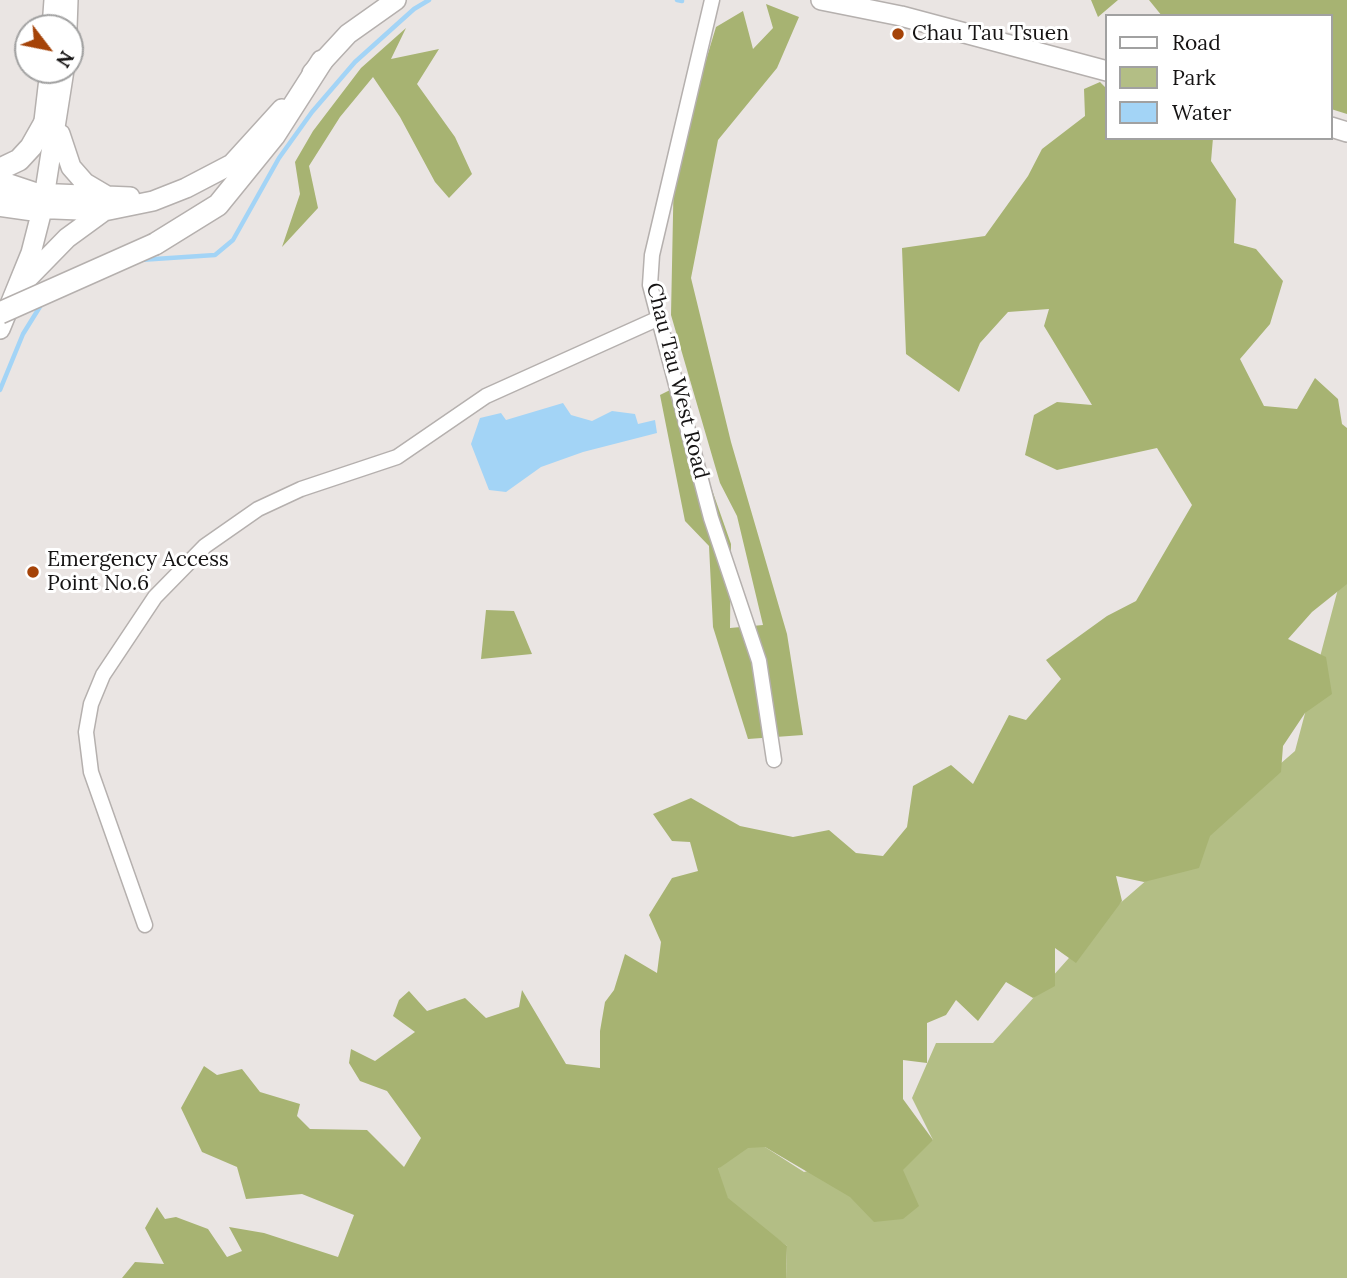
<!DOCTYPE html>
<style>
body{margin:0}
#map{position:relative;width:1347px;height:1278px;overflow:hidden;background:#eae5e3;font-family:Lora,serif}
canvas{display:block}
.legend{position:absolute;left:1105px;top:14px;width:228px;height:126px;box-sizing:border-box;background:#fff;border:2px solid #a1a1a1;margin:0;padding:9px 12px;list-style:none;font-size:21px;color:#151313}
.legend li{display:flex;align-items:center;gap:14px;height:35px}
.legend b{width:35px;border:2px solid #a1a1a1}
.north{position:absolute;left:14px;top:14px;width:70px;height:70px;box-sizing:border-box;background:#fff;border:2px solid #a1a1a1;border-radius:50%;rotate:122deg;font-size:19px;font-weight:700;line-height:28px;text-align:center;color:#151313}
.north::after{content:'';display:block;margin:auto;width:24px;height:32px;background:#a54308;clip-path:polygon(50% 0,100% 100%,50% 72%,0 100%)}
</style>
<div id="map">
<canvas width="1347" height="1278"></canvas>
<ul class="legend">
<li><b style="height:9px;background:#fff"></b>Road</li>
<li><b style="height:19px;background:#b3be85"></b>Park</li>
<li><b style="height:19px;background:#a3d4f6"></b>Water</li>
</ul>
<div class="north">N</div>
</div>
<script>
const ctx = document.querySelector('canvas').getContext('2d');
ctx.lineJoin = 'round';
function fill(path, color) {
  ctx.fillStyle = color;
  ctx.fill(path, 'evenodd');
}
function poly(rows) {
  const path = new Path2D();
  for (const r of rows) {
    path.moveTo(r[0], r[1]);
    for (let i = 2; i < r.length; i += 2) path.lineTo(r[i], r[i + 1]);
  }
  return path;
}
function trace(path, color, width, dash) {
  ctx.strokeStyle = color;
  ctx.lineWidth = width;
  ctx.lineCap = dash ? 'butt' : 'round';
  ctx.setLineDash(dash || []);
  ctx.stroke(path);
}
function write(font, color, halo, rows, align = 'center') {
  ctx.font = font + ' Lora,serif';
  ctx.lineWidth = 6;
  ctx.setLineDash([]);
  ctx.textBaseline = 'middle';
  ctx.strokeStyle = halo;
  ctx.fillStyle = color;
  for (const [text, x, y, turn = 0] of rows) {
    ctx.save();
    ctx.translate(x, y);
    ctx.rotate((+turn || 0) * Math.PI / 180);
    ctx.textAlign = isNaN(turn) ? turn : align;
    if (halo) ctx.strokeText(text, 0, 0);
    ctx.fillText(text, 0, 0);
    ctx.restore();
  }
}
const green = poly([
 [1347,555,1347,1278,786,1278,787,1246,730,1205,717,1170,743,1145,765,1147,804,1172,933,1140,912,1098,936,1043,993,1043,1110,912,1295,751]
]);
const forest = poly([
 [1091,0,1118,0,1098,17],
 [1149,0,1347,0,1347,114,1331,109,1331,16,1162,16],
 [766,4,799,17,777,68,718,140,691,278,731,442,787,634,803,735,748,739,713,627,709,546,685,521,660,395,676,387,731,544,730,628,763,625,737,516,720,483,671,315,674,166,716,27,743,11,753,49,773,28],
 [406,28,391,59,439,49,417,84,455,137,472,174,449,198,435,182,400,117,373,77,340,117,309,166,318,208,282,247,300,194,295,162,313,131,361,68],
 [1100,82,1107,89,1107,138,1213,138,1211,161,1236,199,1234,243,1256,249,1283,281,1270,324,1240,359,1264,406,1297,409,1315,378,1338,399,1342,424,1347,428,1347,584,1312,612,1288,639,1326,657,1332,694,1305,713,1283,746,1281,772,1210,836,1199,868,1144,882,1116,876,1122,901,1076,963,1055,948,1055,986,1033,998,1006,982,978,1021,956,1000,946,1015,927,1023,927,1063,903,1060,903,1099,933,1140,903,1170,919,1206,903,1219,874,1222,850,1197,765,1147,748,1148,718,1169,728,1198,787,1246,786,1278,122,1278,135,1262,164,1264,145,1228,157,1207,165,1219,176,1217,208,1229,227,1257,242,1251,229,1227,264,1233,338,1257,354,1215,302,1194,246,1199,237,1167,202,1152,181,1108,204,1066,217,1075,242,1069,260,1092,300,1104,297,1116,310,1129,367,1130,404,1167,421,1138,387,1091,360,1081,349,1063,351,1049,375,1061,415,1032,393,1016,399,1000,409,991,427,1011,465,998,486,1018,519,1007,522,990,566,1064,600,1068,600,1031,605,1002,614,990,625,954,657,973,661,942,649,915,672,878,698,871,690,842,672,841,653,814,691,798,740,826,793,837,829,830,856,853,883,856,907,827,913,786,951,765,973,784,1009,715,1026,720,1061,679,1046,660,1107,616,1136,601,1192,505,1157,448,1057,470,1025,455,1034,415,1057,402,1092,405,1044,326,1049,309,1008,312,980,343,959,392,906,354,902,248,985,236,1028,176,1042,149,1085,116,1084,89],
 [486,610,514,611,532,654,481,659]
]);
const water = poly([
 [563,403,571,415,592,421,612,411,635,414,638,424,655,420,657,433,583,452,541,467,506,492,489,490,471,444,480,418,501,413,506,420]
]);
const stream = poly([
 [677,0,682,1],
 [140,260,215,255,233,240,279,158,312,112,355,62,414,9,429,0],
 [0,390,23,334,41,305]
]);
const street = poly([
 [712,0,652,255,650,285,711,518,759,661,774,760],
 [145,925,91,772,86,732,91,704,103,675,155,597,205,546,258,509,301,489,397,457,486,396,657,319]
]);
const secondary = poly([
 [821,0,901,16,1107,71],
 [52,28,54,0],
 [67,28,68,0],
 [312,73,348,34,396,0],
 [1331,127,1347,132],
 [60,134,71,167,85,183,107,196],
 [42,138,50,70],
 [34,193,130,197],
 [30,208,104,211,153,201,186,188,232,164,282,109],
 [25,281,67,238,104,211],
 [0,329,31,253,42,210,64,70]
]);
const primary = poly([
 [0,169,19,160,31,147,44,124],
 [0,182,33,193],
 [155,244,218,205,274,136,322,61]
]);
const highway = poly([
 [0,204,30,208]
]);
const primaryBridge = poly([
 [0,313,155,244]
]);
const markers = [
 [898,34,7,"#a54308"],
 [33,572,7,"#a54308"]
];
const poiNames = [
 ["Chau Tau Tsuen",912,34],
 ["Emergency Access",47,560],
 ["Point No.6",47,584]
];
const streetNames = [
 ["Chau Tau West Road",677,381,76]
];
fill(green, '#b3be85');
fill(forest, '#a7b372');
fill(water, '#a3d4f6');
trace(stream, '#a3d4f6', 4.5);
trace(street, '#b5b0ae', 17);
trace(secondary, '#b5b0ae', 22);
trace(primary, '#b5b0ae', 24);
trace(highway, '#b5b0ae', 27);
trace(street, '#fff', 14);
trace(secondary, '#fff', 19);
trace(primary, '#fff', 21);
trace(highway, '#fff', 24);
trace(primaryBridge, '#b5b0ae', 24, []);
trace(primaryBridge, '#fff', 21);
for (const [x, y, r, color] of markers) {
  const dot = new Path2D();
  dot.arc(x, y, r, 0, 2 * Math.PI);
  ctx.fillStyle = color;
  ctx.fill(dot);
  trace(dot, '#fff', 2.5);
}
write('21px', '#151313', '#fff', poiNames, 'left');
write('21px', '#151313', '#fff', streetNames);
</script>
